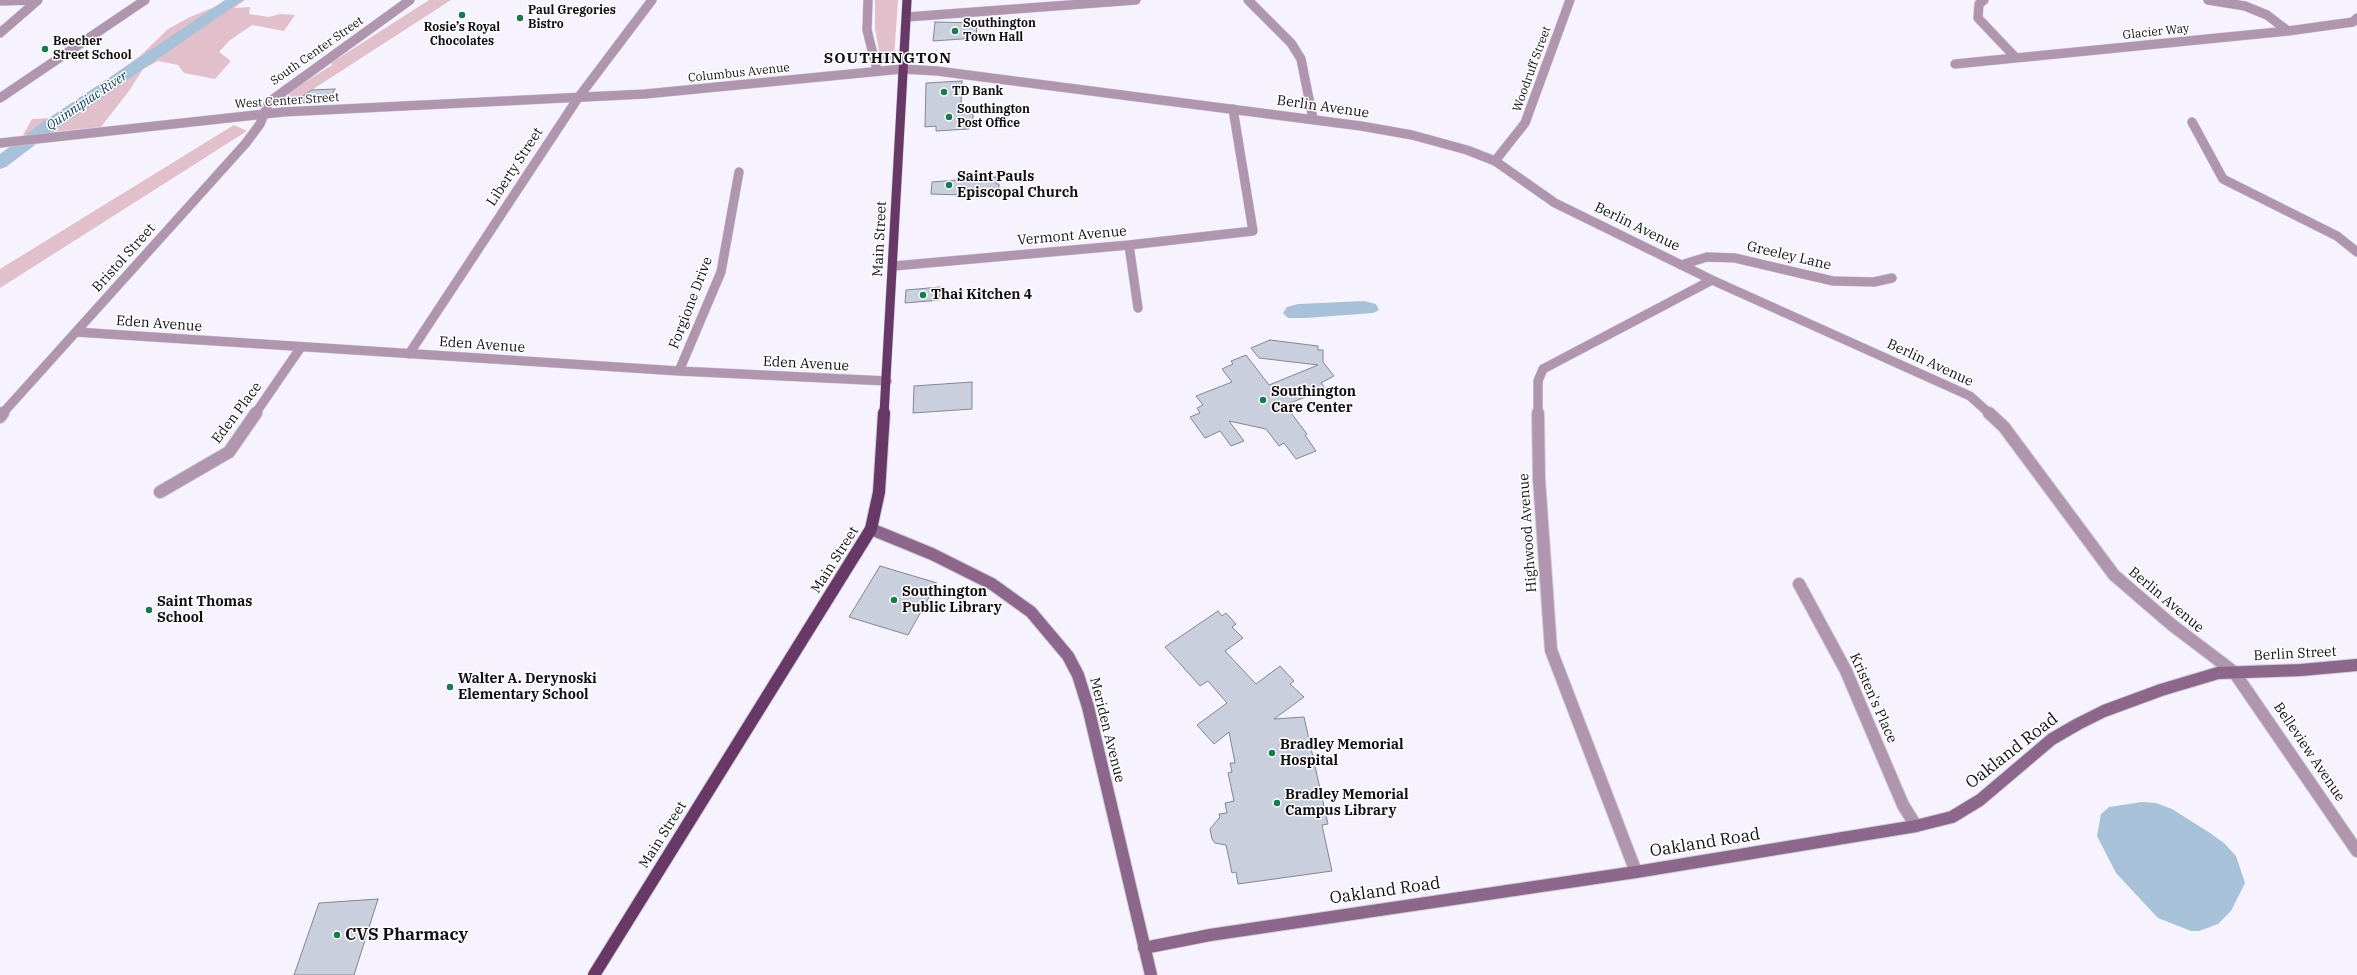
<!DOCTYPE html>
<meta charset="utf-8">
<style>
body{margin:0}
canvas{display:block;background:#f6f3ff}
</style>
<canvas width="2357" height="975"></canvas>
<script>
const ctx = document.querySelector('canvas').getContext('2d');
ctx.lineJoin = 'round';
function fill(path, color) {
  ctx.fillStyle = color;
  ctx.fill(path, 'evenodd');
}
function poly(rows) {
  const path = new Path2D();
  for (const r of rows) {
    path.moveTo(r[0], r[1]);
    for (let i = 2; i < r.length; i += 2) path.lineTo(r[i], r[i + 1]);
  }
  return path;
}
function trace(path, color, width, dash) {
  ctx.strokeStyle = color;
  ctx.lineWidth = width;
  ctx.lineCap = dash ? 'butt' : 'round';
  ctx.setLineDash(dash || []);
  ctx.stroke(path);
}
function write(font, color, halo, rows, align = 'center') {
  ctx.font = font + ' "IBM Plex Serif",serif';
  ctx.lineWidth = 3;
  ctx.setLineDash([]);
  ctx.textBaseline = 'middle';
  ctx.strokeStyle = halo;
  ctx.fillStyle = color;
  for (const [text, x, y, turn = 0] of rows) {
    ctx.save();
    ctx.translate(x, y);
    ctx.rotate((+turn || 0) * Math.PI / 180);
    ctx.textAlign = isNaN(turn) ? turn : align;
    if (halo) ctx.strokeText(text, 0, 0);
    ctx.fillText(text, 0, 0);
    ctx.restore();
  }
}
const green = poly([
 [231,0,245,0,234,8,250,7,249,14,269,17,280,14,295,15,284,31,252,25,229,41,219,52,231,61,215,79,184,73,178,65,158,61,143,69,129,91,101,127,23,135,32,119,53,118,140,56,168,29,190,17],
 [429,0,451,0,287,106,281,100,286,94,332,65,331,63],
 [875,0,898,0,894,58,892,60,883,60,880,56,875,29],
 [234,125,247,131,0,288,0,269]
]);
const water = poly([
 [1364,301,1376,304,1379,310,1373,313,1306,318,1288,318,1283,313,1287,307,1298,304],
 [2142,802,2156,803,2172,809,2210,833,2224,843,2236,856,2245,883,2231,911,2218,924,2199,931,2191,931,2158,918,2116,873,2097,836,2101,814,2109,807]
]);
const river = poly([
 [225,0,243,0,52,132,6,167,0,169,0,154,40,124,225,0]
]);
const building = poly([
 [935,22,977,23,976,38,933,41,935,22],
 [962,81,961,105,964,105,964,108,973,108,973,121,971,121,969,129,936,131,936,126,925,127,926,83,962,81],
 [335,89,328,102,299,103,304,95,312,90,335,89],
 [996,177,996,184,999,184,999,193,961,198,961,195,931,194,932,182,996,177],
 [940,287,940,300,905,303,906,290,940,287],
 [1270,340,1318,346,1318,350,1323,350,1323,362,1334,376,1321,383,1326,389,1285,405,1307,434,1305,435,1316,451,1296,459,1284,443,1279,446,1266,429,1229,421,1244,441,1231,446,1220,431,1205,438,1190,417,1200,413,1197,408,1203,405,1196,396,1232,382,1222,369,1233,364,1231,361,1246,355,1269,385,1318,365,1259,358,1251,348,1270,340],
 [972,382,972,409,913,413,914,386,972,382],
 [880,566,937,583,908,635,849,617,880,566],
 [1218,611,1222,616,1226,613,1236,624,1232,627,1243,638,1225,651,1256,684,1280,666,1294,681,1290,684,1304,697,1274,719,1304,717,1328,824,1322,825,1332,871,1238,884,1236,872,1232,873,1226,845,1215,843,1212,839,1210,829,1220,817,1219,814,1227,813,1225,803,1234,801,1228,773,1232,772,1230,763,1235,763,1229,732,1214,744,1197,725,1227,703,1208,681,1200,686,1165,647,1218,611],
 [378,899,354,975,294,975,319,903,378,899]
]);
const minorFar1 = poly([
 [868,0,867,30,877,70],
 [1248,0,1291,43,1301,59,1313,119],
 [1984,0,1979,4,1978,18,2016,58],
 [2208,0,2245,6,2267,15,2288,31],
 [0,1,37,0],
 [907,17,1136,0],
 [0,33,38,0],
 [1955,64,2288,31,2353,22,2357,18],
 [0,98,145,0],
 [2192,122,2223,179,2337,236,2357,252],
 [1495,161,1555,203,1712,280,1970,396,1990,414],
 [1129,245,1138,308],
 [1681,265,1707,257,1735,258,1833,281,1874,282,1892,278],
 [894,266,1129,245,1253,231,1233,109],
 [76,332,679,371,887,381],
 [409,354,578,98,652,0],
 [679,371,721,272,739,172],
 [2,414,246,143,260,124,269,102,410,0],
 [255,414,301,347],
 [1538,414,1538,381,1543,369,1712,280]
]);
const minor = poly([
 [1538,413,1539,479,1551,650,1636,872],
 [1989,413,2004,427,2114,575,2172,625,2234,672,2357,851],
 [0,417,3,413],
 [160,492,229,452,256,413],
 [1799,584,1846,671,1903,805,1916,826]
]);
const tertiary = poly([
 [0,143,283,112,645,94,902,69,937,71,1361,126,1412,135,1467,150,1495,161,1525,123,1570,0]
]);
const secondary = poly([
 [871,529,932,554,992,584,1031,612,1068,656,1078,675,1088,707,1151,975],
 [1144,948,1210,935,1636,872,1916,826,1952,817,1980,800,2052,739,2078,724,2104,711,2161,690,2218,673,2301,670,2357,665]
]);
const trunkFar1 = poly([
 [884,414,907,0]
]);
const trunk = poly([
 [594,975,871,529,879,492,884,413]
]);
const markers = [
 [462,15,4,"#197951"],
 [520,18,4,"#197951"],
 [955,31,4,"#197951"],
 [45,49,4,"#197951"],
 [944,92,4,"#197951"],
 [949,117,4,"#197951"],
 [949,185,4,"#197951"],
 [923,295,4,"#197951"],
 [1263,400,4,"#197951"],
 [894,600,4,"#197951"],
 [149,610,4,"#197951"],
 [450,687,4,"#197951"],
 [1272,753,4,"#197951"],
 [1277,803,4,"#197951"],
 [337,935,4,"#197951"]
];
const farPoinames = [
 ["Paul Gregories",528,11],
 ["Bistro",528,25],
 ["Southington",963,24],
 ["Town Hall",963,38],
 ["Rosie’s Royal",462,28,"center"],
 ["Chocolates",462,42,"center"],
 ["Beecher",53,42],
 ["Street School",53,56],
 ["TD Bank",952,92],
 ["Southington",957,110],
 ["Post Office",957,124]
];
const farStreetnames = [
 ["Glacier Way",2156,32,-6],
 ["South Center Street",317,51,-35],
 ["Woodruff Street",1532,69,-70],
 ["Columbus Avenue",739,73,-6],
 ["West Center Street",287,101,-4]
];
const farWaternames = [
 ["Quinnipiac River",87,101,-34]
];
const streetNames = [
 ["Berlin Avenue",1323,107,8],
 ["Liberty Street",515,167,-57],
 ["Berlin Avenue",1637,227,26],
 ["Vermont Avenue",1072,236,-5],
 ["Main Street",880,239,-87],
 ["Greeley Lane",1789,256,13],
 ["Bristol Street",124,258,-48],
 ["Forgione Drive",691,303,-69],
 ["Eden Avenue",159,324,4],
 ["Eden Avenue",482,345,4],
 ["Berlin Avenue",1930,363,25],
 ["Eden Avenue",806,364,3],
 ["Eden Place",237,413,-53],
 ["Highwood Avenue",1528,533,-94],
 ["Main Street",835,560,-58],
 ["Berlin Avenue",2166,600,40],
 ["Berlin Street",2295,654,-3],
 ["Kristen's Place",1873,698,66],
 ["Meriden Avenue",1107,730,76],
 ["Belleview Avenue",2309,752,56],
 ["Main Street",663,835,-58]
];
const poiNames = [
 ["Saint Pauls",957,177],
 ["Episcopal Church",957,193],
 ["Thai Kitchen 4",931,295],
 ["Southington",1271,392],
 ["Care Center",1271,408],
 ["Southington",902,592],
 ["Public Library",902,608],
 ["Saint Thomas",157,602],
 ["School",157,618],
 ["Walter A. Derynoski",458,679],
 ["Elementary School",458,695],
 ["Bradley Memorial",1280,745],
 ["Hospital",1280,761],
 ["Bradley Memorial",1285,795],
 ["Campus Library",1285,811]
];
const farDistrictnames = [
 ["SOUTHINGTON",888,59]
];
const nearStreetnames = [
 ["Oakland Road",2012,751,-38],
 ["Oakland Road",1705,843,-9],
 ["Oakland Road",1385,891,-8]
];
const nearPoinames = [
 ["CVS Pharmacy",345,935]
];
fill(green, '#e1bfcb');
fill(water, '#a6c1d8');
fill(river, '#a6c1d8');
fill(building, '#cacfdd');
trace(building, '#818692', 1);
trace(minorFar1, '#d2cfda', 10);
trace(minor, '#d2cfda', 14);
trace(tertiary, '#d2cfda', 10);
trace(secondary, '#d2cfda', 14);
trace(trunkFar1, '#d2cfda', 10);
trace(trunk, '#d2cfda', 14);
trace(minorFar1, '#af95ae', 9);
trace(minor, '#af95ae', 12);
trace(tertiary, '#af95ae', 9);
trace(secondary, '#8c678b', 12);
trace(trunkFar1, '#683866', 9);
trace(trunk, '#683866', 12);
for (const [x, y, r, color] of markers) {
  const dot = new Path2D();
  dot.arc(x, y, r, 0, 2 * Math.PI);
  ctx.fillStyle = color;
  ctx.fill(dot);
  trace(dot, '#fff', 1.5);
}
write('bold 12px', '#121015', '#fff', farPoinames, 'left');
write('12px', '#121015', '#fff', farStreetnames);
write('italic 13px', '#063655', '#fff', farWaternames);
write('14px', '#121015', '#fff', streetNames);
write('bold 14px', '#121015', '#fff', poiNames, 'left');
ctx.letterSpacing = '1px';
write('bold 15px', '#121015', '#fff', farDistrictnames);
ctx.letterSpacing = '0px';
write('17px', '#121015', '#fff', nearStreetnames);
write('bold 17px', '#121015', '#fff', nearPoinames, 'left');
</script>
